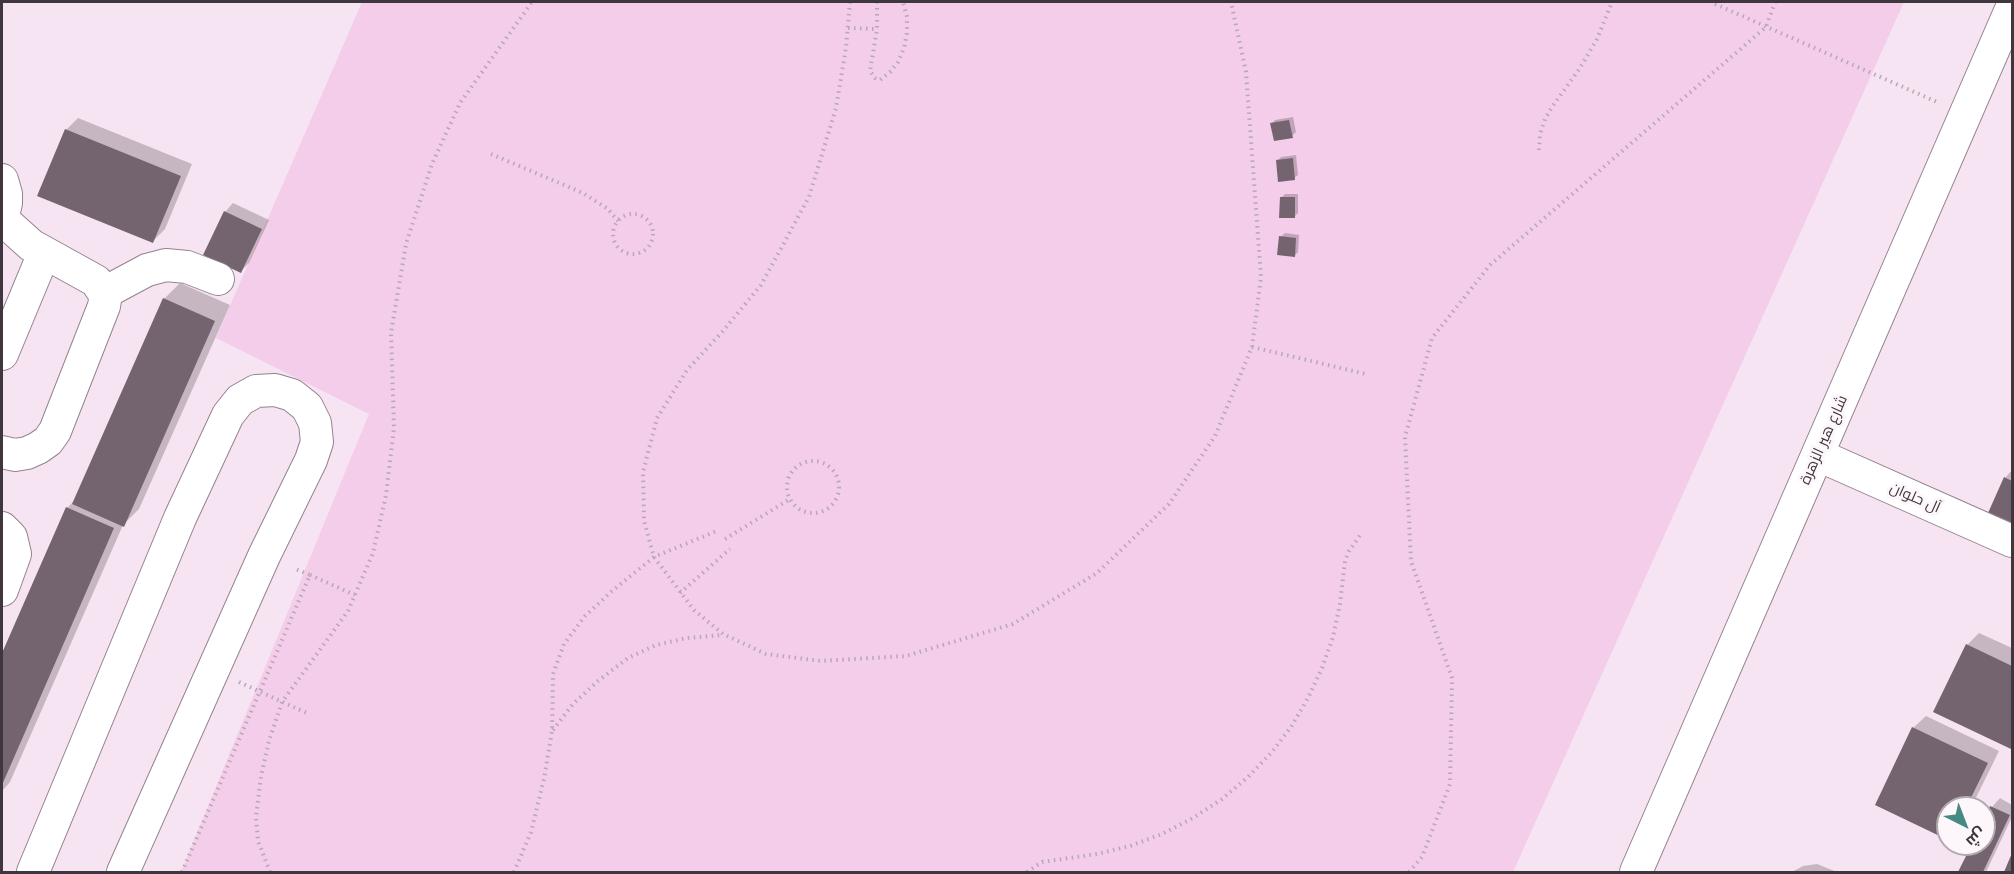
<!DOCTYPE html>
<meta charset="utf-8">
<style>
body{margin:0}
#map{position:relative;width:2014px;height:874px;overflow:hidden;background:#f7e4f2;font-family:"PT Sans",Cairo,sans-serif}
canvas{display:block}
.frame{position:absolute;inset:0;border:3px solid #3f373d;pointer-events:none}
.north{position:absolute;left:1936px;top:796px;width:60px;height:60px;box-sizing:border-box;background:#fdf6fb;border:2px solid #b1aaaf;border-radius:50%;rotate:138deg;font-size:16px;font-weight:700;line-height:24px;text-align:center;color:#3f373d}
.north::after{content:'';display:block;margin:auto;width:21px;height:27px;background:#458b83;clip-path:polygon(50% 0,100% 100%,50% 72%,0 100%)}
</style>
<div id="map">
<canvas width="2014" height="874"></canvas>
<div class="frame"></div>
<div class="north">ش</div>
</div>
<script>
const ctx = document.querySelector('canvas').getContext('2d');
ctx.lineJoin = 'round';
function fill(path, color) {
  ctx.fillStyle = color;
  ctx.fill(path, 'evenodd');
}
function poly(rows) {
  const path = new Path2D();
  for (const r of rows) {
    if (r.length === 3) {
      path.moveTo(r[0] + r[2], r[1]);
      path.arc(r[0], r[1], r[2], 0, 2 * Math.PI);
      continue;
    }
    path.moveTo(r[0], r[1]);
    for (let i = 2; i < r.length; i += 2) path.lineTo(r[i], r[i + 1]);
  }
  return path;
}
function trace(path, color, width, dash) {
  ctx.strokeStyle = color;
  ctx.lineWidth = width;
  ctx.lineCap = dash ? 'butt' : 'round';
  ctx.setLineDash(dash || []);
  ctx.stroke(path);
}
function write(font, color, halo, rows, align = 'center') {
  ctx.font = font + ' "PT Sans",Cairo,sans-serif';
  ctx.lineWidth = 6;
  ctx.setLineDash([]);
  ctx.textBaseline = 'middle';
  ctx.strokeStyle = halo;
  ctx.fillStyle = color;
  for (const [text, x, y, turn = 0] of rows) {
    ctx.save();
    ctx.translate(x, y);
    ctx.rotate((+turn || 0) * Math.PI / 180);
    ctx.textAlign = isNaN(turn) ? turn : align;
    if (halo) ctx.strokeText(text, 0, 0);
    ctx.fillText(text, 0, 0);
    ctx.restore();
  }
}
const green = poly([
 [362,2,1904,2,1513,872,181,872,369,414,216,338]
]);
const shadow = poly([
 [1293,117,1296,132,1292,136,1272,124,1275,120],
 [78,118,192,164,165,229,153,241,66,130],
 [1296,155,1298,175,1294,178,1277,161,1281,157],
 [1285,194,1298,194,1298,213,1295,216,1281,198],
 [233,203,269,220,249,263,241,271,205,254,225,212],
 [1285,233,1299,235,1298,252,1294,256,1281,237],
 [180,283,230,305,139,509,123,525,10,782,2,791,2,657,67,508,76,499,164,299],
 [2012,470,2012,523,1990,513,2005,478],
 [1979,633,2012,648,2012,746,2011,748,1967,645],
 [1926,716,1999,751,1971,808,1948,808,1948,838,1913,728],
 [2000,798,2012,805,2012,817,1986,872,1960,872,1974,844,1984,844,1984,822,1992,807],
 [1817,864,1837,872,1792,872,1803,866]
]);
const building = poly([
 [1289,120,1293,138,1274,141,1270,123],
 [65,129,181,176,153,243,37,196],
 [1293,158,1295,180,1278,182,1276,160],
 [1280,197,1295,197,1295,218,1279,218],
 [224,211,262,229,241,273,203,255],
 [1279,236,1296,238,1295,257,1277,255],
 [163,298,215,321,124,527,72,504],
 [2004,477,2012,481,2012,524,1988,513],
 [66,507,114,528,2,785,2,653],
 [1966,644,2012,666,2011,749,1933,712],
 [1912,727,1988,763,1966,808,1948,808,1948,840,1875,805],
 [1990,806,2010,815,1983,872,1958,872,1972,844,1984,844,1984,819],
 [2012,853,2012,872,2004,872]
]);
const path = poly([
 [850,2,846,48,836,108,809,197,761,285,723,331,687,370,657,418,643,472,644,521,654,557,694,610,723,634,766,654,821,661,906,656,1013,624,1097,573,1169,504,1215,436,1252,347,1261,277,1246,72,1231,2],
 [877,2,877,29,870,71,875,78,880,80,890,72,898,62,904,48,907,33,907,17,903,2],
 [1715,4,1937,102],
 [848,28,877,29],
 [1539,150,1540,134,1545,119,1552,107,1580,68,1597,39,1612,2],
 [491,154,583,193,608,209,618,221],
 [633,234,20],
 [1252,347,1366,374],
 [813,487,26],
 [725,539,790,499],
 [310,575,355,595],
 [680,593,730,549],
 [239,682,309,714],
 [553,730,573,704,598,681,628,658,656,645,687,638,722,635],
 [182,872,310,575,293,568],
 [270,872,258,841,256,817,261,776,269,741,282,702,348,611,373,553,386,495,394,428,391,333,406,244,432,164,460,103,532,2],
 [514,872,531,832,544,779,552,731,553,674,564,644,585,616,612,591,654,557,719,530],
 [1027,872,1042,862,1097,854,1130,846,1162,834,1193,818,1222,799,1248,777,1271,753,1291,727,1308,698,1322,668,1333,637,1340,604,1345,561,1349,551,1361,534],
 [1409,872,1422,857,1450,784,1452,678,1411,561,1405,437,1432,338,1490,265,1766,27,1775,2]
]);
const minor = poly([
 [2,180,6,194,6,203,2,220],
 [104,293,147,270,166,265,187,267,218,279],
 [2,354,44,253],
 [2,452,15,455,27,453,38,448,48,441,55,431,104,306,105,300,104,293,96,281,31,245,2,219],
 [1818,455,2012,541],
 [2,528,11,537,15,554,2,590],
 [33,872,180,518,228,415,240,400,256,391,275,390,292,395,307,407,315,423,317,442,311,460,264,556,123,872],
 [1636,872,2012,7]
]);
const streetNames = [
 ["شارع هير الزهرة",1824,440,-66],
 ["آل حلوان",1915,498,24]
];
fill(green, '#f3cde9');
fill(shadow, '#0003');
fill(building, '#746470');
trace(minor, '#94838f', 34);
trace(path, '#b7a8b3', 4, [1.5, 4.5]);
trace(minor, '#fff', 32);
write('15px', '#3f373d', '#fdf6fb', streetNames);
</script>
